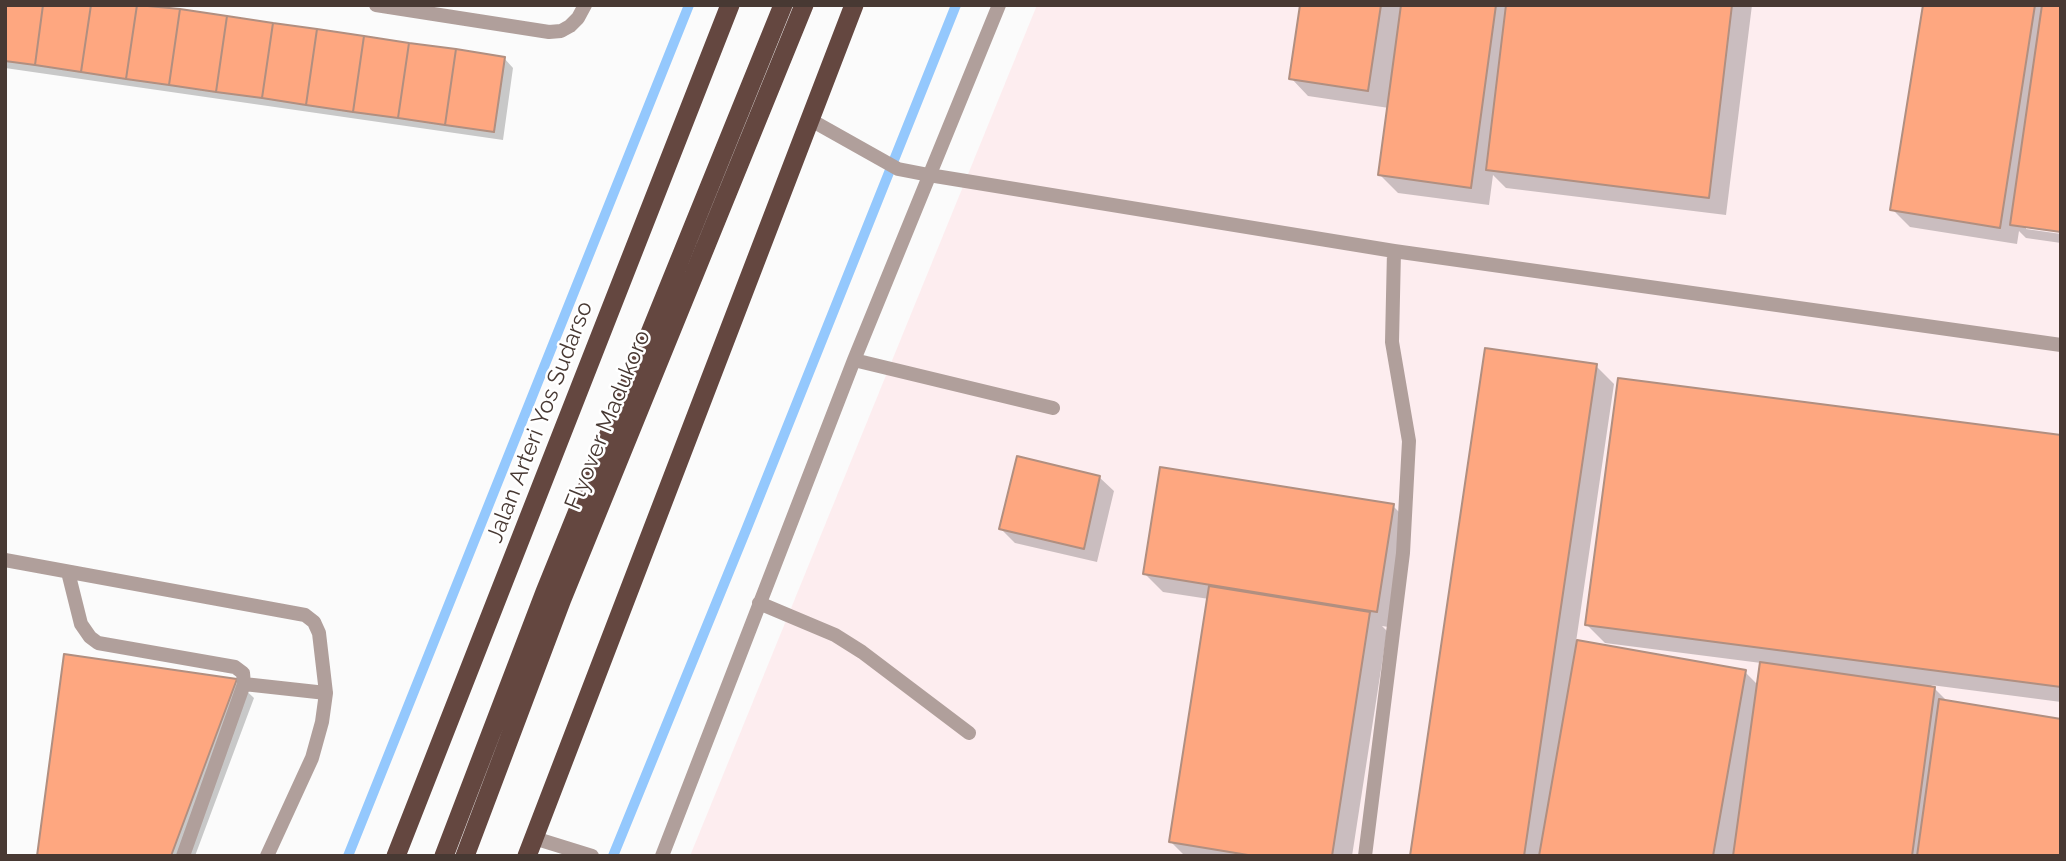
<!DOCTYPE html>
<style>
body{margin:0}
#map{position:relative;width:2066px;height:861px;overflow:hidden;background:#fbfbfb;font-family:Raleway,sans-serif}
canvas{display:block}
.frame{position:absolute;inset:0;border:7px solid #483933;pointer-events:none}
</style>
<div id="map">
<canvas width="2066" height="861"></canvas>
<div class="frame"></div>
</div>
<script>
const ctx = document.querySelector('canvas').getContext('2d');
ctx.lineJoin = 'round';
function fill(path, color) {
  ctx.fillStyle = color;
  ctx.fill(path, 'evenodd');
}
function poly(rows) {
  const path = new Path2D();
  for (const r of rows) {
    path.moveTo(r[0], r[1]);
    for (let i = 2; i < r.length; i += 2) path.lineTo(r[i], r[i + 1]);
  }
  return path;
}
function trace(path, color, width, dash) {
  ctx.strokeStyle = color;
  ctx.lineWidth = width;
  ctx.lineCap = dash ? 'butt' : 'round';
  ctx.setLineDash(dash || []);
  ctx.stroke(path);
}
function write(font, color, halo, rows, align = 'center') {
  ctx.font = font + ' Raleway,sans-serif';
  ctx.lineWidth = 5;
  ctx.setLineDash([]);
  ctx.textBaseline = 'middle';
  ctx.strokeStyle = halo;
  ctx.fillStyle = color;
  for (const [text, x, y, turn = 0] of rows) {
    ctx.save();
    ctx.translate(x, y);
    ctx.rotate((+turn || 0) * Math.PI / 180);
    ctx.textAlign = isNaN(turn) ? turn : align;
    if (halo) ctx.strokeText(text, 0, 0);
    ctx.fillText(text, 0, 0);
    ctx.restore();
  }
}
const industrial = poly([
 [1037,5,2061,5,2061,856,690,856]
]);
const shadow = poly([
 [5,5,504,58,513,68,503,140,5,68],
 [1301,5,1752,5,1726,215,1506,188,1493,175,1489,205,1398,193,1380,175,1389,108,1308,96,1291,78],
 [1925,5,2061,5,2026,225,2026,229,2061,234,2061,243,2026,238,2019,231,2017,244,1910,227,1892,209],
 [1596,366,1614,384,1576,642,1745,672,1758,685,1761,663,1605,643,1587,625,2061,437,2061,702,1931,685,1948,702,2061,856,1412,856],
 [1099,477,1114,491,1097,562,1015,543,1001,529],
 [1393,506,1411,524,1395,628,1382,626,1387,631,1352,856,1185,856,1171,842,1209,599,1163,592,1145,574],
 [236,681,254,698,195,856,39,856]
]);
const stream = poly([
 [348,856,689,5],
 [613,856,746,530,956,5]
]);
const building = poly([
 [5,5,43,5,35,65,5,61,5,5],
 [43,5,91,5,81,72,35,65,43,5],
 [91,5,137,5,126,79,81,72,91,5],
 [137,5,180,9,169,85,126,79,137,5],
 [1300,5,1381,5,1368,91,1289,79,1300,5],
 [1401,5,1496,5,1471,188,1378,175,1401,5],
 [1506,5,1732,5,1709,198,1486,170,1506,5],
 [1923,5,2035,5,2000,228,1890,210,1923,5],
 [2042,5,2061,5,2061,232,2010,225,2042,5],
 [180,9,227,16,216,92,169,85,180,9],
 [227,16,273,23,262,98,216,92,227,16],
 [273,23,317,29,306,105,262,98,273,23],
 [317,29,364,36,353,112,306,105,317,29],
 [364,36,409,43,398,118,353,112,364,36],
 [409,43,456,49,445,125,398,118,409,43],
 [456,49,505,57,494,132,445,125,456,49],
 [1485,348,1597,364,1524,856,1410,856,1485,348],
 [1618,378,2061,435,2061,687,1585,625,1618,378],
 [1017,456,1100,476,1084,549,999,529,1017,456],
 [1160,467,1394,504,1377,612,1143,574,1160,467],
 [1209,586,1370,612,1332,856,1254,856,1169,842,1209,586],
 [1577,640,1746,670,1713,856,1539,856,1577,640],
 [64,654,237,679,171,856,37,856,64,654],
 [1760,662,1935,687,1912,856,1733,856,1760,662],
 [1939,699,2061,719,2061,856,1917,856,1939,699]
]);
const service = poly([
 [809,119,898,169,929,175,1394,251,2061,345],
 [854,360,1053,408],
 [5,560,305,615,314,622,319,633,326,693,322,722,312,758,267,856],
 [68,572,81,624,90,637,98,643,235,667,243,673,244,684,183,856],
 [759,603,835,635,862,652,969,733],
 [244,684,326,693],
 [534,838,592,856],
 [662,856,854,360,999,5],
 [1365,856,1403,553,1409,441,1392,342,1394,251]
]);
const minor = poly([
 [376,5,549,32,561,31,570,26,578,18,585,5]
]);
const trunk = poly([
 [396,856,730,5],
 [444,856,545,592,783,5],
 [465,856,562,599,804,5],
 [527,856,854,5]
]);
const streetNames = [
 ["Flyover Madukoro",608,420,-68],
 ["Jalan Arteri Yos Sudarso",540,422,-69]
];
fill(industrial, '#fdedef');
fill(shadow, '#0003');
trace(stream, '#94c8fd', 10);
fill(building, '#fea780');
trace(building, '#b18f80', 2);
trace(service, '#b09f9b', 14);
trace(minor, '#b09f9b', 14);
trace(trunk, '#644740', 19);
write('23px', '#483933', '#fff', streetNames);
</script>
